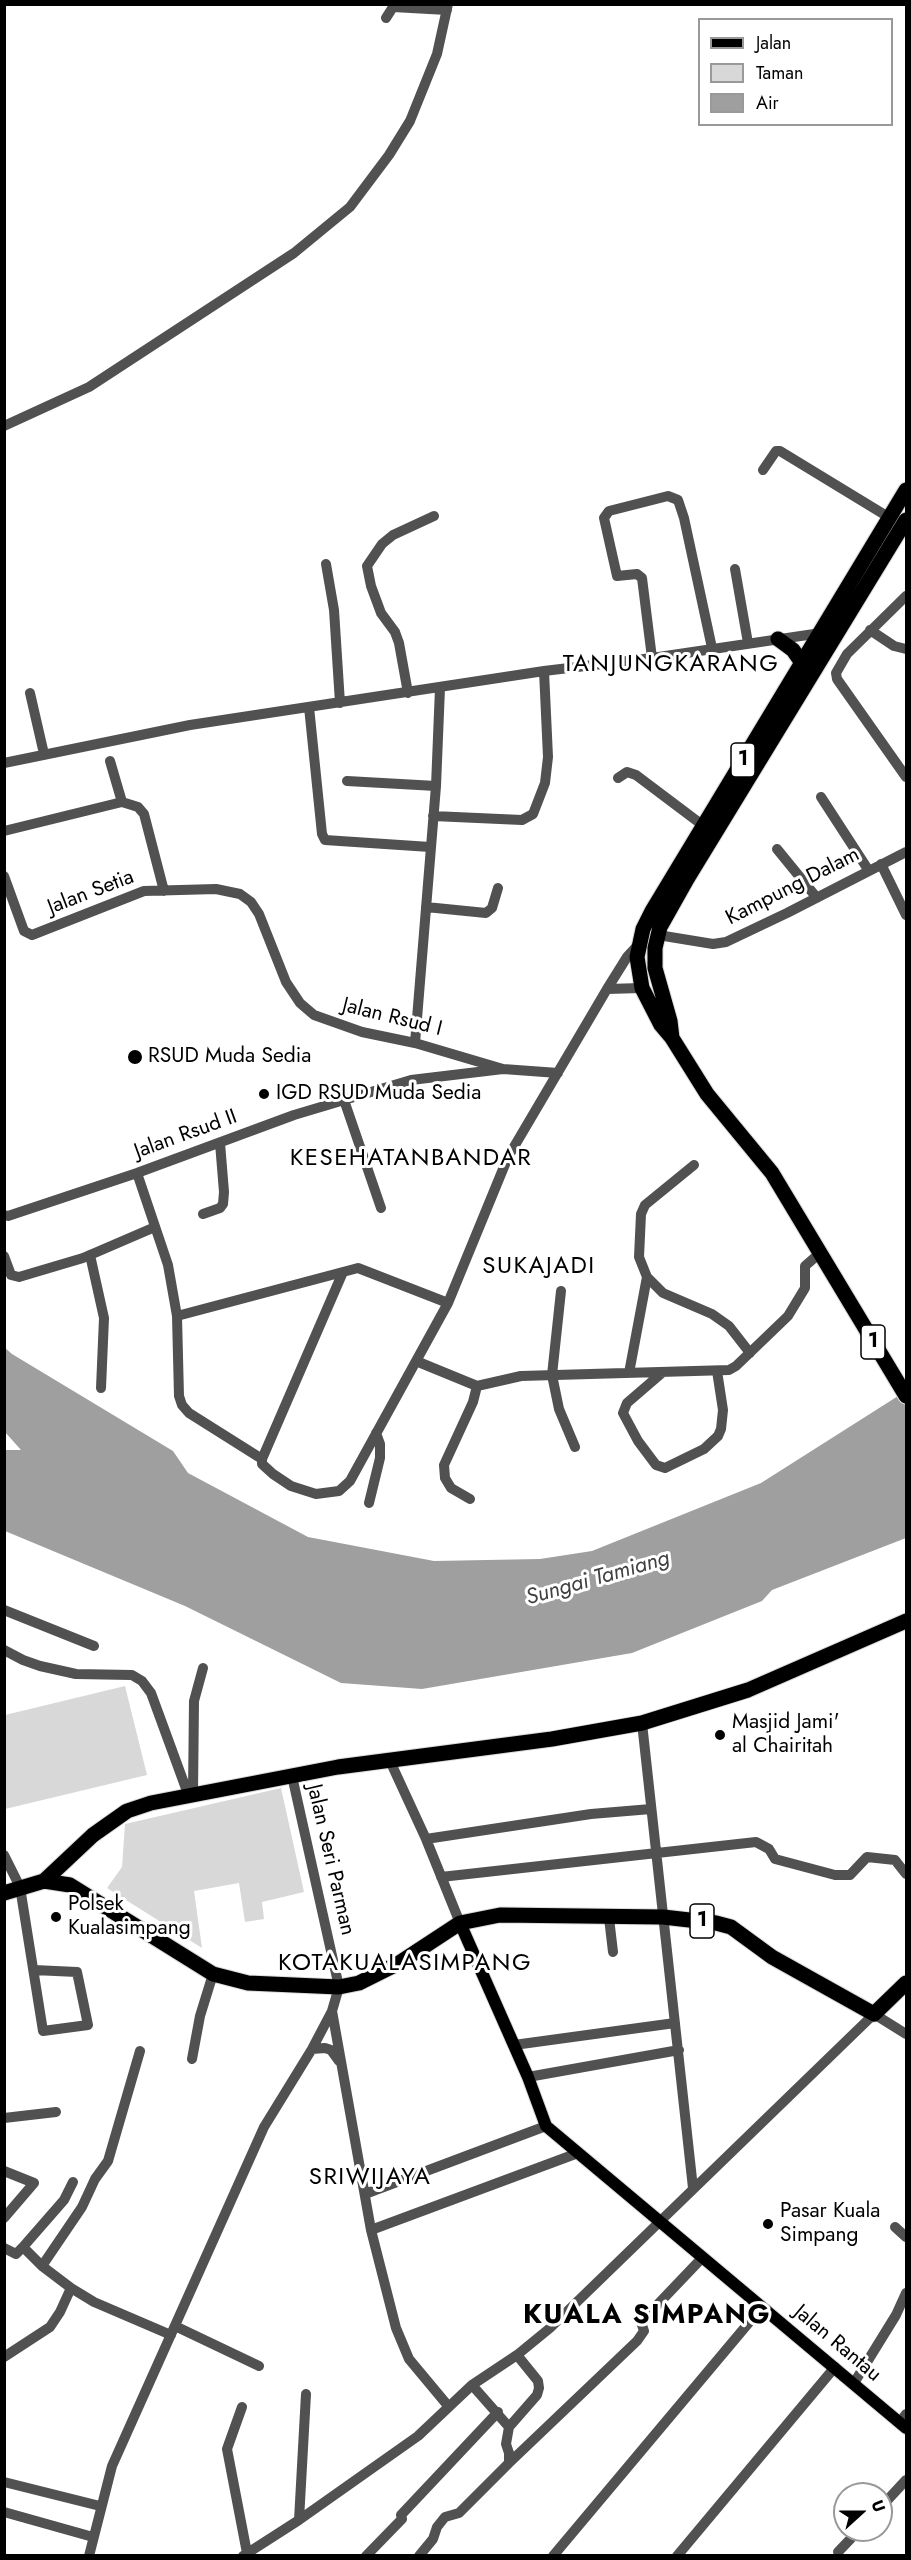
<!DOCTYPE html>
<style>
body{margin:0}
#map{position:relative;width:911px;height:2560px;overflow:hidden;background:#fff;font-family:Jost,sans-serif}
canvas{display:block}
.frame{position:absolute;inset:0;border:6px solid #000;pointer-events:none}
.legend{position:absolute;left:698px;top:18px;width:195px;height:108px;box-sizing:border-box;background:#fff;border:2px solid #999;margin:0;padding:8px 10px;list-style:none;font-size:18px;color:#000}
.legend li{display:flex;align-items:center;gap:12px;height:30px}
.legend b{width:30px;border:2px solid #999}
.north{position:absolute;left:833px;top:2482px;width:60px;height:60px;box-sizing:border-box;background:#fff;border:2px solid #999;border-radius:50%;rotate:69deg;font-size:16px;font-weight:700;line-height:24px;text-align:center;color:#000}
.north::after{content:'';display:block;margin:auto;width:21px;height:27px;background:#000;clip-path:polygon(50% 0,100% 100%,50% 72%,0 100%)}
</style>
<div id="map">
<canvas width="911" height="2560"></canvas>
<div class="frame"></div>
<ul class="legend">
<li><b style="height:8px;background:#000"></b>Jalan</li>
<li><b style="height:16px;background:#d8d8d8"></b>Taman</li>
<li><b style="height:16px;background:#9f9f9f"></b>Air</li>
</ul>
<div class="north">U</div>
</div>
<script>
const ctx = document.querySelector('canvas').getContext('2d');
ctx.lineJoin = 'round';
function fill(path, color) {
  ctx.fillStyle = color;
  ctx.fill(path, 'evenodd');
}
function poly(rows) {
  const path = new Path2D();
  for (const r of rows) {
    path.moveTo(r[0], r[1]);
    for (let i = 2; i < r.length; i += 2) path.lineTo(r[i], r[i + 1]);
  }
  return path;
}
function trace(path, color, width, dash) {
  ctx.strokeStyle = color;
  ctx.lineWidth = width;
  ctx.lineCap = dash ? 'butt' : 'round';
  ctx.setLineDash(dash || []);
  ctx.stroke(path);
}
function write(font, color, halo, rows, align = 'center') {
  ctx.font = font + ' Jost,sans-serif';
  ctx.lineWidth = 6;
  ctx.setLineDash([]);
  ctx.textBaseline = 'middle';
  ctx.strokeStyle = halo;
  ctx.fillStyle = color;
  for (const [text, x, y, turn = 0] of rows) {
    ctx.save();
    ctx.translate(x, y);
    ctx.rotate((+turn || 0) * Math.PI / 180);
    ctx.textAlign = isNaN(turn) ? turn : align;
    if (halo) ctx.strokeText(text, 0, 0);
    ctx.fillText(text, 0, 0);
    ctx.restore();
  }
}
const green = poly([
 [125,1686,147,1775,5,1809,5,1715],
 [281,1788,304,1892,262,1902,264,1919,245,1922,239,1883,194,1891,202,1948,107,1888,122,1867,125,1824]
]);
const water = poly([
 [4,1347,12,1354,173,1451,188,1473,308,1537,434,1561,540,1559,592,1551,761,1483,906,1391,906,1538,772,1590,762,1601,632,1653,422,1689,341,1683,185,1606,5,1531,5,1450,21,1450,5,1432]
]);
const minor = poly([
 [386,18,393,7,447,10],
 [4,426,89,387,294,253,350,207,389,155,410,121,437,54,448,4],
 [763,470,776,451,780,451,890,518],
 [326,564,334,610,340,703],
 [735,569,748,643],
 [906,596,847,654,836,673,837,679,906,777],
 [870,630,894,646,906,649],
 [652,658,642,578,637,574,617,576,604,518,609,511,668,496,678,500,684,518,712,648],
 [30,693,44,754],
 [408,693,399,643,395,632,381,613,371,586,367,566,382,544,393,535,434,516],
 [309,707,322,834,325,840,430,847],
 [110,761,122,802,138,807,144,814,164,891],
 [4,763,190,725,544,671,652,658,821,633],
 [618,778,627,772,636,775,705,827],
 [347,781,436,786],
 [821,797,869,871],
 [433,816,522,820,533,814,545,783,548,757,544,671],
 [4,831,122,802],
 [777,849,817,898],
 [881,864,906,915],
 [4,876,24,931,32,935,144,891,216,889,240,894,251,902,259,914,286,982,300,1003,314,1015,362,1032,415,1043,503,1069],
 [426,907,486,913,492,908,498,888],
 [658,935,713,944,726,942,787,913,906,852],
 [607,989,642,988],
 [415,1043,436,786,440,688],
 [344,1100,381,1208],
 [694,1165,645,1205,641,1214,639,1257,647,1277,663,1293,712,1314,729,1326,750,1353],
 [137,1173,168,1265,177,1316,179,1396,182,1405,189,1413,262,1459,262,1464,273,1474,291,1486,316,1494,339,1491,350,1481,448,1303,508,1157,607,989,627,957,638,945],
 [203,1214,220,1208,223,1204,224,1192,220,1143],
 [4,1215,8,1216,137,1173,294,1115,411,1080,503,1069,558,1073],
 [90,1255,104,1318,101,1388],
 [4,1256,11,1275,19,1277,83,1258,155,1227],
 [561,1291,552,1375,559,1409,575,1447],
 [177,1316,358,1268,448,1303],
 [416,1361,477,1386,521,1376,729,1370,736,1366,788,1316,805,1288,805,1266,820,1253],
 [663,1372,627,1403,623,1413,638,1441,656,1465,665,1468,704,1449,718,1436,721,1429,723,1410,717,1371],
 [629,1373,647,1277],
 [262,1459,343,1272],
 [470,1499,451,1488,445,1478,444,1465,473,1402,477,1386],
 [369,1503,380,1458,380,1444,376,1433],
 [4,1610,94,1646],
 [4,1650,23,1660,40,1666,76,1674,132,1675,142,1681,151,1693,188,1794],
 [642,1723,693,2188],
 [390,1761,426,1839,460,1923],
 [193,1793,194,1701,203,1668],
 [426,1839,591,1814,651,1809],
 [4,1855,20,1887,43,2031,88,2025,77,1972,34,1970],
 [441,1877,756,1842,769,1849,775,1859,835,1875,850,1875,867,1857,895,1860,906,1874],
 [609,1918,613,1952],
 [332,2011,371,2230,396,2328,409,2359,449,2407],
 [514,2045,675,2023],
 [312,2049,325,2048,331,2050,339,2061],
 [192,2059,200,2016,213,1974],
 [528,2077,679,2050],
 [4,2118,56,2112],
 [4,2171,34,2183,4,2218],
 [365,2194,546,2126],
 [895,2227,906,2237],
 [371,2230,578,2153],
 [23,2247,64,2200,73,2182],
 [4,2248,16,2254,23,2247,42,2266,71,2288,94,2302,171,2335],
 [42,2266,82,2207,95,2179,108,2161,140,2051],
 [175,2326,259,2366],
 [4,2357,50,2327,60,2312,71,2288],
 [854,2383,896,2315,906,2293],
 [242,2407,227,2449,247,2553],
 [900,2422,906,2414],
 [509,2427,537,2395,539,2388,538,2381,517,2355],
 [509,2463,637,2341,644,2331,641,2322,702,2258],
 [4,2482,100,2506],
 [881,2507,906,2480],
 [4,2512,93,2537],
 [299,2520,306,2394],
 [838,2552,859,2530],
 [89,2556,112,2466,264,2127,312,2049,332,2011,339,1987,292,1776],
 [243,2556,299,2520,418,2436,472,2385,517,2355,550,2328,874,2014,906,2034],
 [366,2556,402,2519,401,2515,498,2412],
 [419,2556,433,2539,437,2527,445,2517,459,2513,509,2463,509,2453,506,2444,509,2427,472,2385],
 [553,2556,762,2307],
 [677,2556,835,2367]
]);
const major = poly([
 [460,1923,528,2077,546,2126,906,2428]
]);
const highway = poly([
 [906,490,652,911,643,929,637,957,642,988,661,1025,672,1038,707,1094,772,1173,906,1396],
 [778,639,793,650,802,663],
 [672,1038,670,1021,655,968,655,948,660,927,687,879,906,520],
 [44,1881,93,1835,127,1811,151,1803,338,1767,552,1739,642,1723,748,1690,906,1621],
 [4,1893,44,1881,70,1885,213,1974,248,1983,339,1987,359,1983,399,1963,460,1923,500,1915,663,1917,716,1923,731,1927,772,1957,874,2014,906,1983]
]);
const markers = [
 [135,1057,8,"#000"],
 [264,1094,6,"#000"],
 [720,1735,6,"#000"],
 [56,1917,6,"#000"],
 [768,2224,6,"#000"]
];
const shields = [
 [743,760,24],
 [873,1342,24],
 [702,1921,24]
];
const shieldNames = [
 ["1",743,760],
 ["1",873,1342],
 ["1",702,1921]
];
const streetNames = [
 ["Kampung Dalam",793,887,-27],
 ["Jalan Setia",91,893,-21],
 ["Jalan Rsud I",392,1018,14],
 ["Jalan Rsud II",186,1135,-20],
 ["Jalan Seri Parman",330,1860,77],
 ["Jalan Rantau",837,2344,40]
];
const poiNames = [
 ["RSUD Muda Sedia",148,1057],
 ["IGD RSUD Muda Sedia",276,1094],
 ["Masjid Jami'",732,1723],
 ["al Chairitah",732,1747],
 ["Polsek",68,1905],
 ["Kualasimpang",68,1929],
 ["Pasar Kuala",780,2212],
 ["Simpang",780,2236]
];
const waterNames = [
 ["Sungai Tamiang",598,1579,-16]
];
const quarterNames = [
 ["TANJUNGKARANG",671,665],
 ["KESEHATANBANDAR",411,1159],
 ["SUKAJADI",539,1267],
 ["KOTAKUALASIMPANG",405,1964],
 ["SRIWIJAYA",370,2178]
];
const districtNames = [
 ["KUALA SIMPANG",647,2316]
];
fill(green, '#d8d8d8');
fill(water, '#9f9f9f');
trace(major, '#dbdbdb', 14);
trace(highway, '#dbdbdb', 17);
trace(minor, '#515151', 10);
trace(major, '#000', 12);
trace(highway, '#000', 15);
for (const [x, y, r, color] of markers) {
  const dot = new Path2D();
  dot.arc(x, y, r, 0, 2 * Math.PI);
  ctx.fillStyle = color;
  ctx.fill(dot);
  trace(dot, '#fff', 2);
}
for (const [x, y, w] of shields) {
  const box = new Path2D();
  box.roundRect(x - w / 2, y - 17, w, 34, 4.5);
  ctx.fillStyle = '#fff';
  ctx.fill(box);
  trace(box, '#000', 1.5);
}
write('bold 20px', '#000', null, shieldNames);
write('21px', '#000', '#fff', streetNames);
write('21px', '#000', '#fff', poiNames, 'left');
write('italic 22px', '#404040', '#fff', waterNames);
ctx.letterSpacing = '1.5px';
write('24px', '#000', '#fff', quarterNames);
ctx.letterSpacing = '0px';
ctx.letterSpacing = '1.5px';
write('bold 27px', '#000', '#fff', districtNames);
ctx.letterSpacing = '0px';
</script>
